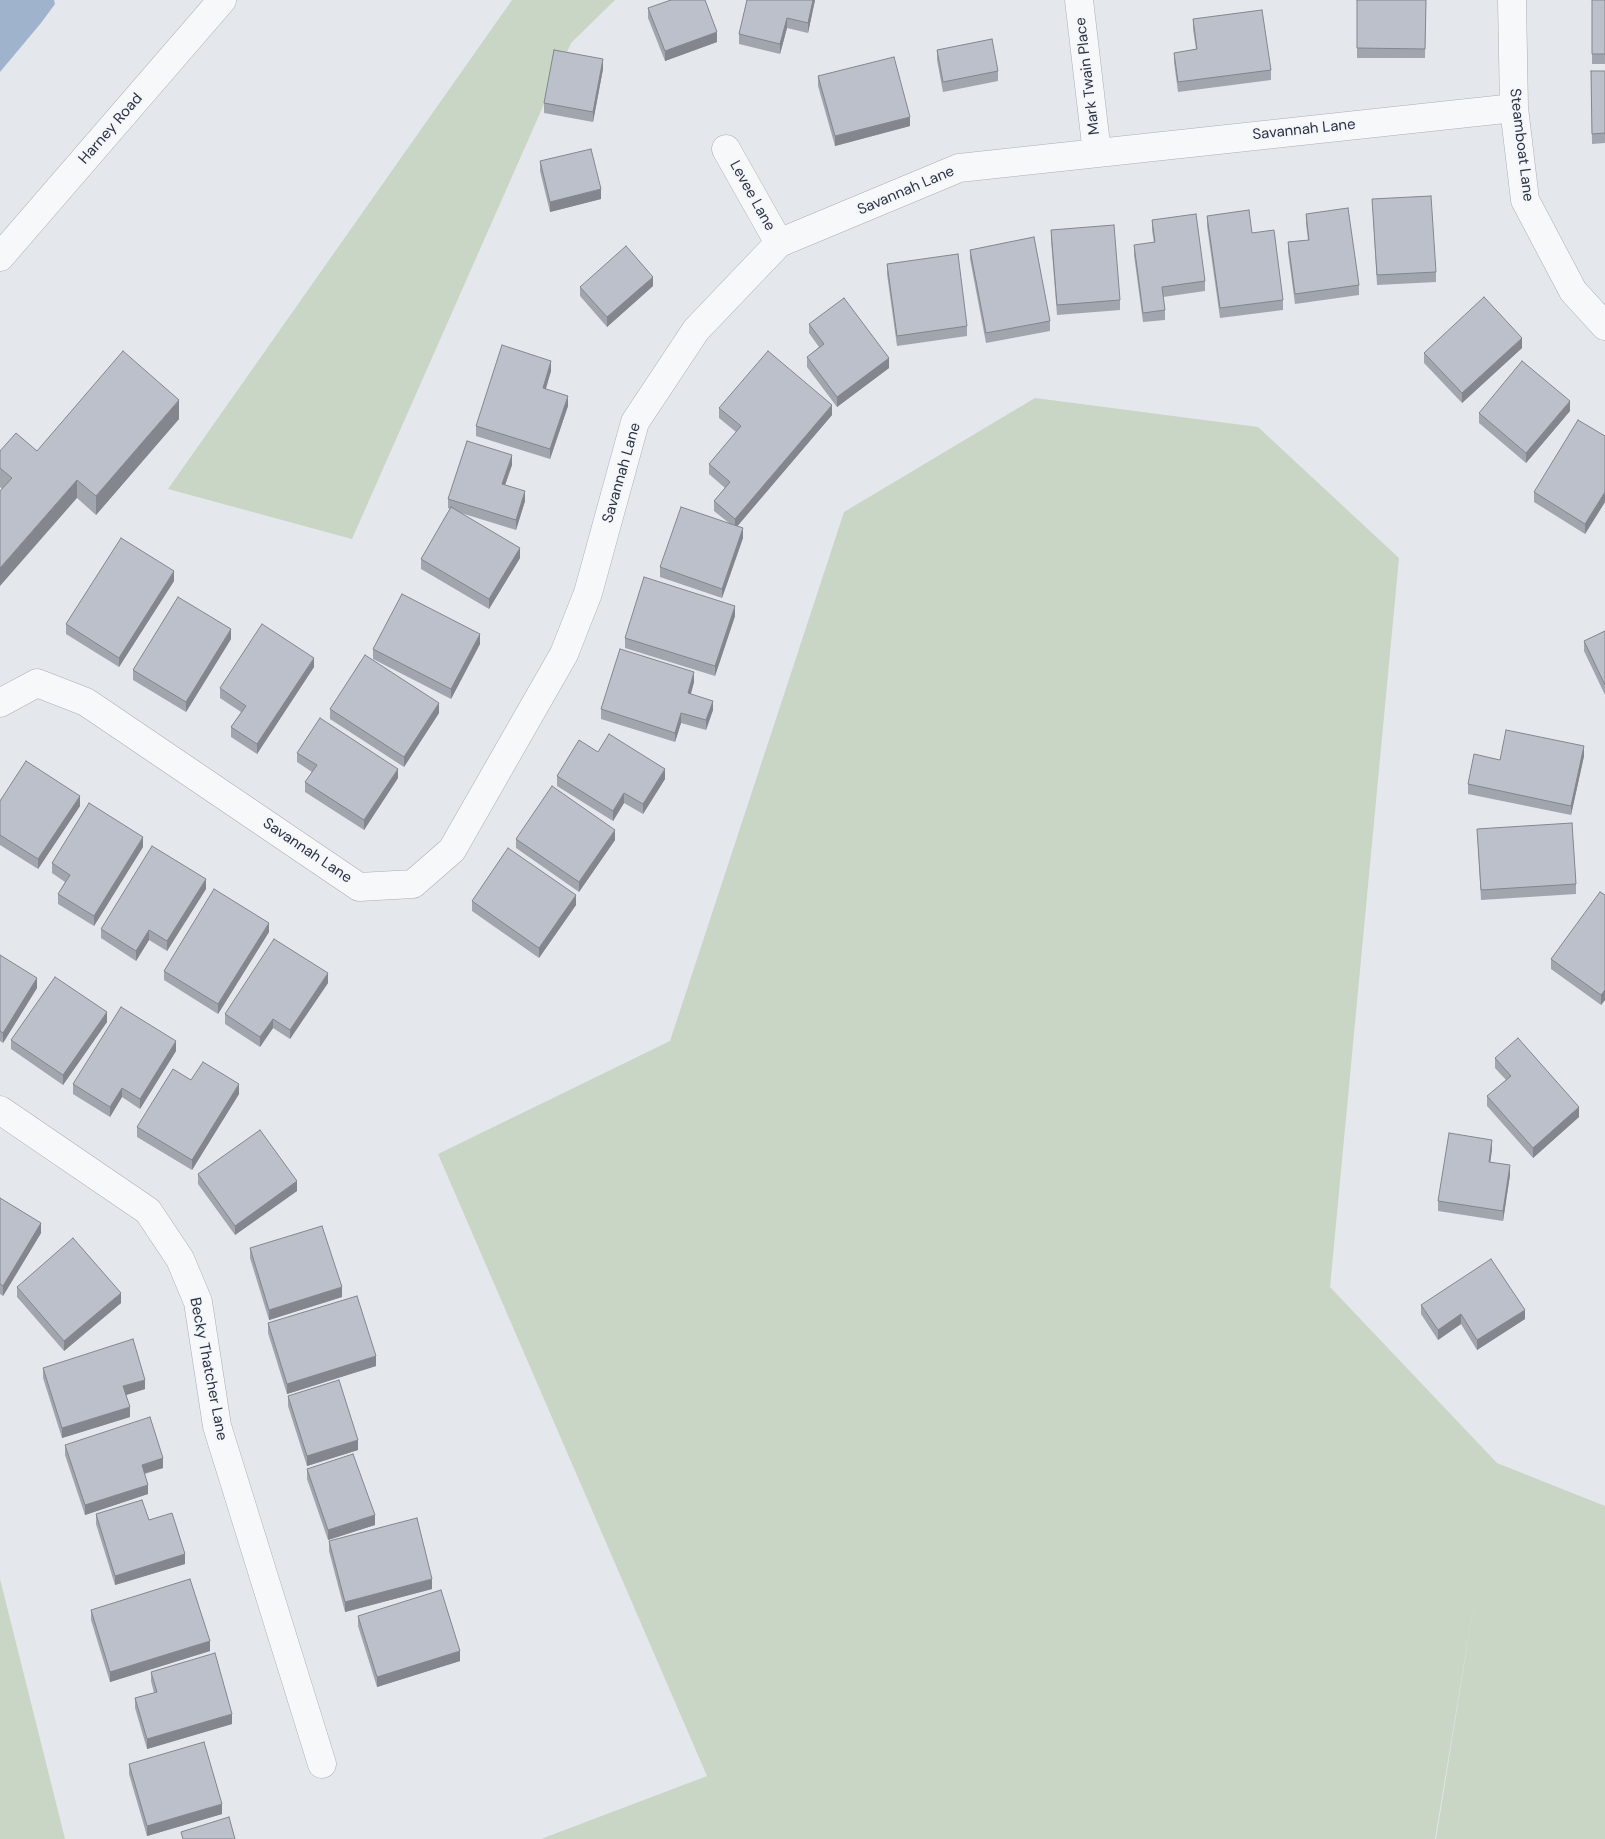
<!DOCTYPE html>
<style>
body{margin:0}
canvas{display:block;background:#e4e7ec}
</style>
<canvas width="1605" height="1839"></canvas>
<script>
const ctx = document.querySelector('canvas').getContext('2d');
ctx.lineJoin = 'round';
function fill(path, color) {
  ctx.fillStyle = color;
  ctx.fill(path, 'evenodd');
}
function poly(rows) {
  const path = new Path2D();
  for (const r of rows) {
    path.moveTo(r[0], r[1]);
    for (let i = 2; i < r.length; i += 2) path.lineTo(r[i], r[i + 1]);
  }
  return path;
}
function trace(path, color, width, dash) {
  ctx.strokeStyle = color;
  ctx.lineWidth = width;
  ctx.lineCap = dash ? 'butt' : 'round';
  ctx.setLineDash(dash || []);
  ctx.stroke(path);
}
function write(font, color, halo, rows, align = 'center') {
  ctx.font = font + ' "DM Sans",sans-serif';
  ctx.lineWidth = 4;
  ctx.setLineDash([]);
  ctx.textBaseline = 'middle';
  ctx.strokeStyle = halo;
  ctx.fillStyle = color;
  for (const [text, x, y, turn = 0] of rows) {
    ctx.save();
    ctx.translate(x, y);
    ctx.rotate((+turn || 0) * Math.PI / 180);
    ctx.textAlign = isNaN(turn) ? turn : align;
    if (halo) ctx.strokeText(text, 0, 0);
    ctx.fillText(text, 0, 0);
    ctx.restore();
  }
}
const green = poly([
 [512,0,615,0,571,43,352,539,168,489],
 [1035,398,1258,427,1399,558,1330,1287,1497,1463,1605,1506,1605,1839,1436,1839,1476,1591,1435,1839,541,1839,707,1776,438,1154,670,1041,844,512],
 [0,1579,65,1839,0,1839]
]);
const water = poly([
 [0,0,54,0,55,4,41,23,0,72]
]);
const minor = poly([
 [1079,0,1097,153],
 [1512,0,1514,108,1525,200,1573,291,1605,326],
 [726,149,779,243],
 [0,257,222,0],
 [0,703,37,683,86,702,359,887,413,884,452,850,564,654,588,593,635,422,696,330,779,243,959,168,1514,108],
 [0,1110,148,1211,180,1259,198,1302,217,1426,322,1764]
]);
const wall = poly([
 [747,0,815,0,808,33,787,28,780,54,739,44,739,34],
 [1357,0,1426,0,1425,58,1357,58],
 [1592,0,1605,0,1605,64,1592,64],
 [648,8,717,42,665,61,648,18],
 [1193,19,1271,70,1271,80,1178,92,1174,62,1174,53,1196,49,1193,29],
 [937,50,998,71,998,81,943,92,937,60],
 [603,69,593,122,544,113,544,103],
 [1591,71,1605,71,1605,143,1592,144],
 [818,76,910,126,835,146,818,86],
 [540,161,601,199,550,212,540,171],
 [1372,199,1436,272,1436,282,1377,285],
 [1306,214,1359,285,1359,295,1295,304,1288,252,1288,242,1308,240,1306,224],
 [1207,216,1252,233,1283,300,1283,310,1220,318,1207,226],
 [1152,220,1205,281,1205,291,1163,297,1165,310,1165,320,1143,322,1134,255,1134,245,1154,243,1152,230],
 [1051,230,1120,300,1120,310,1057,315,1051,240],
 [970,250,1050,321,1050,331,986,343,970,259],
 [887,264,967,326,967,336,897,346,887,274],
 [653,286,607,327,580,296,580,287],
 [809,324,889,368,837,407,807,367,807,357,819,347,809,333],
 [1522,348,1462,403,1424,363,1424,353],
 [551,371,546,389,568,406,550,459,476,436,476,426],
 [719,408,832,415,737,526,743,538,722,598,660,577,660,567,729,523,714,511,714,501,725,488,709,474,709,464,736,432,719,418],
 [1570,411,1526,463,1479,423,1479,413],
 [179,419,96,515,77,498,2,489,0,487,0,451,37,451],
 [1605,436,1605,502,1585,534,1534,502,1534,492],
 [512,465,505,485,525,501,516,530,461,513,520,558,489,609,421,569,421,559,450,509,448,508,448,499],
 [174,581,119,667,66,634,66,624],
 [735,616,715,676,625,648,625,638],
 [1605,631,1605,695,1584,651,1584,641],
 [231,639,186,712,133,680,133,670],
 [480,644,451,699,373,659,373,649],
 [314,667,257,754,231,737,231,727,241,712,220,698,220,688],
 [694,682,691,694,713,710,706,730,681,723,675,742,601,719,601,709],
 [330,709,439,713,404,767,330,719],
 [598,752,665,779,643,814,624,803,613,821,557,786,557,776],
 [297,753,398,778,364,830,305,792,305,782,312,772,297,762],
 [1584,756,1571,815,1468,794,1468,784],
 [0,801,80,806,38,869,0,845],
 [1477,829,1576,884,1576,894,1481,900],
 [516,839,615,840,579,892,516,848],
 [143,847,94,926,58,904,58,894,65,882,52,873,52,863],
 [206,889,167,951,149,940,136,961,101,938,101,929],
 [1605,895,1605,1000,1601,1005,1551,969,1551,959],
 [472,901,576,905,539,958,472,911],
 [269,932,218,1014,164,980,164,971],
 [0,955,37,988,3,1043,0,1041],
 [328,983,290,1039,273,1028,260,1047,225,1024,225,1014],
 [107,1022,63,1085,11,1049,11,1040],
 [176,1051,140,1109,122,1097,110,1117,73,1094,73,1084],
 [1495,1058,1579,1117,1533,1158,1487,1106,1487,1096,1506,1080,1495,1068],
 [191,1080,239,1094,192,1170,137,1137,137,1127],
 [1492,1149,1490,1162,1510,1175,1503,1221,1438,1211,1438,1201],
 [198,1174,297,1191,235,1235,198,1184],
 [0,1198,41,1233,3,1296,0,1294],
 [250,1248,342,1297,269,1320,250,1258],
 [17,1287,121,1303,64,1351,17,1297],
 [1421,1305,1525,1319,1477,1350,1461,1324,1438,1340,1421,1314],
 [268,1323,376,1366,287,1394,268,1333],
 [43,1368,145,1389,126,1395,130,1417,62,1438,43,1378],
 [288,1396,358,1450,307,1466,288,1406],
 [65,1445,163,1468,145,1474,148,1494,85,1515,65,1455],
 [307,1469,375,1525,328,1540,307,1479],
 [96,1514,149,1520,185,1564,115,1585,96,1524],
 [329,1541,432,1589,345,1612,329,1551],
 [91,1610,210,1651,110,1682,91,1620],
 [358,1616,460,1661,377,1687,358,1626],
 [151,1672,232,1724,147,1749,135,1708,135,1698,154,1693,151,1681],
 [129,1764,222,1814,147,1836,129,1774]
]);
const shadedWall = poly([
 [813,0,815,0,808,33,808,23],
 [787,18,787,28,780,54,780,44],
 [717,32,717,42,665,61,665,51],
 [603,59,603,69,593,122,593,112],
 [910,117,910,126,835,146,835,136],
 [601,189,601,199,550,212,550,202],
 [653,277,653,286,607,327,607,317],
 [1522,338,1522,348,1462,403,1462,393],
 [889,358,889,368,837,407,837,397],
 [551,361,551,371,543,397,543,388],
 [568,396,568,406,550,459,550,449],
 [179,400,179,419,96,515,96,496],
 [1570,401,1570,411,1526,463,1526,453],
 [832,405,832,415,735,529,735,519],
 [512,455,512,465,502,494,502,484],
 [77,480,77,498,0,586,0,568],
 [525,491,525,501,516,530,516,520],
 [1605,492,1605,502,1585,534,1585,524],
 [743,528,743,538,722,598,722,589],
 [520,548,520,558,489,609,489,599],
 [174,571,174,581,119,667,119,658],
 [735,606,735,616,715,676,715,666],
 [231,629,231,639,186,712,186,702],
 [480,634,480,644,451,699,451,689],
 [314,658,314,667,257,754,257,744],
 [694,672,694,682,688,703,688,693],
 [713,701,713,710,706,730,706,720],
 [439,703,439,713,404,767,404,757],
 [681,713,681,723,675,742,675,733],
 [1584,746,1584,756,1571,815,1571,806],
 [398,769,398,778,364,830,364,820],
 [665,769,665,779,643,814,643,804],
 [624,793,624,803,613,821,613,811],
 [80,796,80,806,38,869,38,859],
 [615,830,615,840,579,892,579,882],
 [143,837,143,847,94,926,94,916],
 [206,879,206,889,167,951,167,941],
 [576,895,576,905,539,958,539,948],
 [269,923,269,932,218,1014,218,1004],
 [149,930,149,940,136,961,136,951],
 [328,973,328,983,290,1039,290,1030],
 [37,978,37,988,3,1043,3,1033],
 [1605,990,1605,1000,1601,1005,1601,995],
 [107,1012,107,1022,63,1085,63,1075],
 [273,1019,273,1028,260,1047,260,1037],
 [176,1041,176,1051,140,1109,140,1099],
 [239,1084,239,1094,192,1170,192,1160],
 [122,1088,122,1097,110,1117,110,1107],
 [1579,1107,1579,1117,1533,1158,1533,1148],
 [1492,1140,1492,1149,1489,1172,1489,1162],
 [1510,1165,1510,1175,1503,1221,1503,1211],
 [297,1181,297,1191,235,1235,235,1226],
 [41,1223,41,1233,3,1296,3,1286],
 [342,1287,342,1297,269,1320,269,1310],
 [121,1293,121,1303,64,1351,64,1341],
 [1525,1310,1525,1319,1477,1350,1477,1340],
 [1461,1314,1461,1324,1438,1340,1438,1330],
 [376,1356,376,1366,287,1394,287,1384],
 [145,1380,145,1389,123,1396,123,1386],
 [130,1407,130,1417,62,1438,62,1428],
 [358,1440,358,1450,307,1466,307,1456],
 [163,1458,163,1468,142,1474,142,1465],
 [148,1485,148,1494,85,1515,85,1505],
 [375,1515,375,1525,328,1540,328,1530],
 [185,1554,185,1564,115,1585,115,1576],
 [432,1579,432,1589,345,1612,345,1602],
 [210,1641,210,1651,110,1682,110,1672],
 [460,1651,460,1661,377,1687,377,1677],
 [232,1714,232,1724,147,1749,147,1739],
 [222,1804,222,1814,147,1836,147,1826]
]);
const building = poly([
 [671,0,705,0,717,32,665,51,648,8,671,0],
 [747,0,813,0,808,23,787,18,780,44,739,34,747,0],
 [1357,0,1426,0,1425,49,1357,48,1357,0],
 [1592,0,1605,0,1605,54,1592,54,1592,0],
 [1262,10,1271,70,1178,82,1174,53,1197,49,1193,19,1262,10],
 [992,39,998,71,943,82,937,50,992,39],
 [554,50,603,59,593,112,544,103,554,50],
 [894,57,910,117,835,136,818,76,894,57],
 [1591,71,1605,71,1605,133,1592,134,1591,71],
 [591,149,601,189,550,202,540,161,591,149],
 [1431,196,1436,272,1377,275,1372,199,1431,196],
 [1348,208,1359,285,1295,294,1288,242,1309,240,1306,214,1348,208],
 [1249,210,1252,233,1274,230,1283,300,1220,308,1207,216,1249,210],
 [1196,214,1205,281,1162,287,1165,310,1143,313,1134,245,1155,242,1152,220,1196,214],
 [1114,225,1120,300,1057,305,1051,230,1114,225],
 [1034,237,1050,321,986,333,970,250,1034,237],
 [626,246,653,277,607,317,580,287,626,246],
 [958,254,967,326,897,336,887,264,958,254],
 [1484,297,1522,338,1462,393,1424,353,1484,297],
 [844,298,889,358,837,397,807,357,824,344,809,324,844,298],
 [502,345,551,361,543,388,568,396,550,449,476,426,502,345],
 [123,351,179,400,96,496,77,480,0,568,0,491,12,478,0,468,0,451,16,433,37,451,123,351],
 [768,351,832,405,735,519,714,501,730,482,709,464,741,426,719,408,768,351],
 [1522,361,1570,401,1526,453,1479,413,1522,361],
 [1578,420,1605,436,1605,492,1585,524,1534,492,1578,420],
 [467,441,512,455,502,484,525,491,516,520,448,499,467,441],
 [451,507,520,548,489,599,421,559,451,507],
 [681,507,743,528,722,589,660,567,681,507],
 [121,538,174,571,119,658,66,624,121,538],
 [644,577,735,606,715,666,625,638,644,577],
 [402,594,480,634,451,689,373,649,402,594],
 [178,597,231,629,186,702,133,670,178,597],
 [262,624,314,658,257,744,231,727,246,706,220,688,262,624],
 [1605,631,1605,685,1584,641,1605,631],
 [620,649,694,672,688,693,713,701,706,720,681,713,675,733,601,709,620,649],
 [365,655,439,703,404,757,330,709,365,655],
 [320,718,398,769,364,820,305,782,317,765,297,753,320,718],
 [1506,730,1584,746,1571,806,1468,784,1474,754,1500,760,1506,730],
 [609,734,665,769,643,804,624,793,613,811,557,776,579,740,598,752,609,734],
 [26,761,80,796,38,859,0,835,0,801,26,761],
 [552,786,615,830,579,882,516,839,552,786],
 [89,803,143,837,94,916,58,894,70,875,52,863,89,803],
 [1572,823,1576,884,1481,890,1477,829,1572,823],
 [152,846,206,879,167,941,149,930,136,951,101,929,152,846],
 [508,848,576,895,539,948,472,901,508,848],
 [214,889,269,923,218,1004,164,971,214,889],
 [1600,892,1605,895,1605,990,1601,995,1551,959,1600,892],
 [274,939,328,973,290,1030,273,1019,260,1037,225,1014,274,939],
 [0,955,37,978,3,1033,0,1031,0,955],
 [55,977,107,1012,63,1075,11,1040,55,977],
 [121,1007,176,1041,140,1099,122,1088,110,1107,73,1084,121,1007],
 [1518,1038,1579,1107,1533,1148,1487,1096,1511,1076,1495,1058,1518,1038],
 [203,1062,239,1084,192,1160,137,1127,173,1069,191,1080,203,1062],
 [260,1130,297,1181,235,1226,198,1174,260,1130],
 [1449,1133,1492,1140,1489,1162,1510,1165,1503,1211,1438,1201,1449,1133],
 [0,1198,41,1223,3,1286,0,1284,0,1198],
 [322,1226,342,1287,269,1310,250,1248,322,1226],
 [73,1238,121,1293,64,1341,17,1287,73,1238],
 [1491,1259,1525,1310,1477,1340,1461,1314,1438,1330,1421,1305,1491,1259],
 [357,1296,376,1356,287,1384,268,1323,357,1296],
 [133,1339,145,1380,123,1386,130,1407,62,1428,43,1368,133,1339],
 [339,1380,358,1440,307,1456,288,1396,339,1380],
 [150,1417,163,1458,142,1465,148,1485,85,1505,65,1445,150,1417],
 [353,1454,375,1515,328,1530,307,1469,353,1454],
 [142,1500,149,1520,172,1513,185,1554,115,1576,96,1514,142,1500],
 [417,1518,432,1579,345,1602,329,1541,417,1518],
 [190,1579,210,1641,110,1672,91,1610,190,1579],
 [441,1590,460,1651,377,1677,358,1616,441,1590],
 [215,1653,232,1714,147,1739,135,1698,157,1692,151,1672,215,1653],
 [204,1742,222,1804,147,1826,129,1764,204,1742],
 [229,1817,235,1839,183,1839,181,1832,229,1817]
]);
const streetNames = [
 ["Mark Twain Place",1088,76,-97],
 ["Harney Road",111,129,-49],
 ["Savannah Lane",1304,130,-6],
 ["Steamboat Lane",1521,145,83],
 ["Savannah Lane",906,191,-23],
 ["Levee Lane",752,196,61],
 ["Savannah Lane",622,473,-74],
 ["Savannah Lane",307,851,34],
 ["Becky Thatcher Lane",208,1369,79]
];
fill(green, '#c9d6c5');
fill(water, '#9fb4cc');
trace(minor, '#a9aeb7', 29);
trace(minor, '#f7f8fa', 28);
fill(wall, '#a1a5ae');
fill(shadedWall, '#83868d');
fill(building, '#bbc0ca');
trace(building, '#83868d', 1);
write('15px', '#2b3445', '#f4f6f9', streetNames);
</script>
